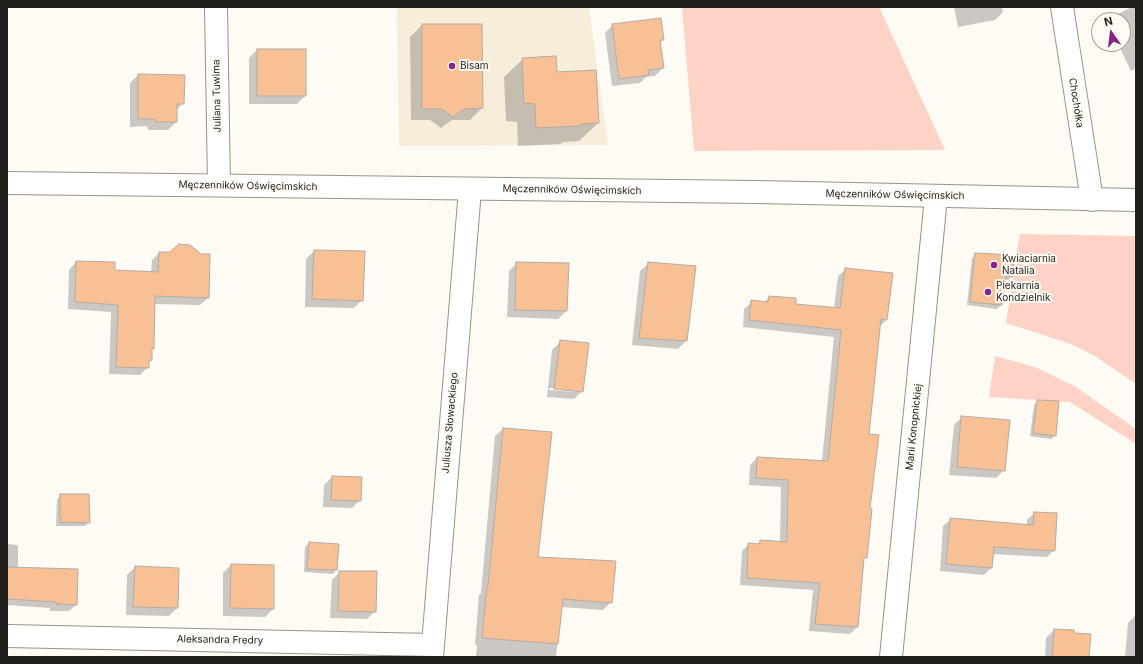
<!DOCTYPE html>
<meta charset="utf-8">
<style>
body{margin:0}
#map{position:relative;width:1143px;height:664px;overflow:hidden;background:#fefaf4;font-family:Inter,sans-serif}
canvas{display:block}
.frame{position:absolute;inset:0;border:8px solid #211f1b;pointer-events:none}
.north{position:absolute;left:1091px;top:12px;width:40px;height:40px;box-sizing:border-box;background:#fefaf4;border:1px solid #a6a29d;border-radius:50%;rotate:346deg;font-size:11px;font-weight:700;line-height:16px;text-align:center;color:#211f1b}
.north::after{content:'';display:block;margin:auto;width:14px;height:18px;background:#87228a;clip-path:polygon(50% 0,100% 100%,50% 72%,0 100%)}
</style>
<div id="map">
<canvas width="1143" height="664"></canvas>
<div class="frame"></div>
<div class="north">N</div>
</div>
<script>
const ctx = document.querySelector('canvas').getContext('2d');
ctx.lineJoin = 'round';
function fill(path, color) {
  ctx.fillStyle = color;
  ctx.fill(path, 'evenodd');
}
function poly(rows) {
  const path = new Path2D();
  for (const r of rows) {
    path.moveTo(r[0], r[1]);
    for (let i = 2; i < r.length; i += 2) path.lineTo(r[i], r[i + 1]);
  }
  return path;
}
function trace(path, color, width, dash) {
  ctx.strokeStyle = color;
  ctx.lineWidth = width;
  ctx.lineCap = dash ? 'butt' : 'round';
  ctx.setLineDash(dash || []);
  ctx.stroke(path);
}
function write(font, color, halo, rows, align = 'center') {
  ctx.font = font + ' Inter,sans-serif';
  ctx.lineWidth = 4;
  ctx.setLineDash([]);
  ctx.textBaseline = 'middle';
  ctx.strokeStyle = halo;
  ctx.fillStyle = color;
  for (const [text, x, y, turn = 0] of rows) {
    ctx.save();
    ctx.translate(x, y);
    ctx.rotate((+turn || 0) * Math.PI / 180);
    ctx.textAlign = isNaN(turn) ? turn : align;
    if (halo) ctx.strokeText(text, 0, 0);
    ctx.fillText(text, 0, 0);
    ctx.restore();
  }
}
const built = poly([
 [397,7,589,7,608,145,399,146]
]);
const green = poly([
 [682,7,879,7,945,150,694,151],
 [1020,234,1136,236,1136,384,1095,356,1071,344,1006,323],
 [995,356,1035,367,1076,387,1136,429,1136,444,1070,402,989,397]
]);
const shadow = poly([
 [954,7,1002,7,1003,12,995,20,958,27],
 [1132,7,1136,7,1136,68,1131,71,1118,44,1123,44,1123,20,1111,20,1116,15],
 [422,25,482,108,470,120,452,120,441,128,430,120,411,120,410,37],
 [613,25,663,40,660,42,663,68,655,76,646,77,640,83,612,86,605,33],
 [257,50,305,96,297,104,249,104,249,58],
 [523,59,556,73,598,123,579,141,563,142,560,144,518,146,517,122,506,121,504,77],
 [138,75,183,103,176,111,176,122,168,130,148,130,147,126,130,127,130,83],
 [314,251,362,300,354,308,305,307,306,259],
 [159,253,208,298,200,305,154,304,153,348,151,351,151,360,148,363,148,367,140,375,109,374,111,312,68,309,69,270,76,262,114,271,151,273,152,260],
 [976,254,1012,276,1008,280,1004,280,1001,305,997,309,967,305,972,258],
 [517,263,566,311,558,319,507,317,509,271],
 [649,263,686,341,678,349,632,345,640,271],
 [846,269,886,320,879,327,868,435,869,509,866,557,863,560,857,627,850,634,809,631,813,590,740,585,742,551,749,544,757,545,760,541,780,543,781,487,749,485,750,465,757,458,822,461,834,337,743,327,744,309,752,302,764,303,769,297,795,305,834,308,838,276],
 [561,341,582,391,574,399,547,397,552,350],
 [549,388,576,390,576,392,549,390],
 [1038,401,1055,436,1051,439,1030,436,1034,405],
 [962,417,1004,470,996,478,949,475,954,425],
 [503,429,550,433,537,558,611,602,603,610,561,607,556,657,476,657,477,645,475,645,479,595,481,593,495,436],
 [332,477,360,500,352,508,323,507,324,485],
 [61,495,89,522,85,526,56,526,57,499],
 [1034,513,1054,550,1047,557,992,554,991,568,984,575,940,571,943,526,950,520,1027,526,1027,520],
 [309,543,338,544,336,570,333,574,304,572,305,547],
 [7,544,18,545,18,568,76,605,69,611,50,611,50,608,7,605],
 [231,565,273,609,265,617,223,616,223,573],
 [135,567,178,569,177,608,169,616,126,615,127,575],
 [340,572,375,611,367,619,330,618,332,580],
 [1136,615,1136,657,1125,657,1128,623],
 [1054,630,1088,657,1045,657,1046,638]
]);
const building = poly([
 [661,18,664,40,660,40,664,68,648,70,649,75,619,79,612,24,661,18],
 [422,24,482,24,483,108,464,109,453,117,442,109,422,109,422,24],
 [257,49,306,49,306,96,257,96,257,49],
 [556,56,557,72,596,70,599,123,580,124,580,126,536,128,535,104,524,103,522,58,556,56],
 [138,74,185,75,184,104,177,104,177,122,156,122,155,119,138,119,138,74],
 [179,244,190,245,201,254,210,254,209,298,155,296,154,349,152,348,152,360,149,361,149,368,116,367,118,305,75,302,76,261,115,262,115,270,158,272,159,252,170,252,179,244],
 [314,250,365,251,363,301,312,299,314,250],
 [975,253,1014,255,1013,277,1006,276,1002,305,970,302,975,253],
 [516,262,569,263,567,311,515,310,516,262],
 [648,262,696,266,687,341,639,338,648,262],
 [845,268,893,273,887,320,881,319,869,434,879,435,870,508,872,509,867,558,864,558,858,627,815,624,820,583,747,578,748,543,760,544,760,540,787,542,788,480,756,478,757,457,828,461,841,330,749,320,751,300,768,302,769,296,796,298,796,304,840,308,845,268],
 [560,340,589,343,583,392,554,389,560,340],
 [1037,400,1059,401,1056,436,1033,433,1037,400],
 [961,416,1010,420,1005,471,957,467,961,416],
 [503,428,552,432,538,557,616,561,612,603,563,599,558,644,482,638,487,586,488,586,503,428],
 [332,476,362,477,361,501,331,500,332,476],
 [60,494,89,494,90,523,60,522,60,494],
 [1034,512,1057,513,1055,551,994,547,992,568,946,564,950,518,1033,525,1034,512],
 [309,542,339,544,337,570,307,569,309,542],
 [231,564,274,565,274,609,230,608,231,564],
 [135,566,179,568,178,608,133,607,135,566],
 [7,567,78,569,77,605,56,604,56,602,7,599,7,567],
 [339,571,377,571,376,612,338,611,339,571],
 [1054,629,1074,630,1075,633,1091,634,1089,657,1052,657,1054,629]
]);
const street = poly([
 [216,7,219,185],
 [1062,7,1092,200],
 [7,636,433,645],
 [432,657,470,189],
 [891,657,936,197]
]);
const secondary = poly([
 [7,183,757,192,1136,200]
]);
const markers = [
 [452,66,4,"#87228a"],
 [994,265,4,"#87228a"],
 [988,292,4,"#87228a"]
];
const poiNames = [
 ["Bisam",460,66],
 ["Kwiaciarnia",1002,259],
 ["Natalia",1002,271],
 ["Piekarnia",996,286],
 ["Kondzielnik",996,298]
];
const streetNames = [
 ["Juliana Tuwima",217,96,-91],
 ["Chochółka",1076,103,81],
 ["Męczenników Oświęcimskich",248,186,1],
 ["Męczenników Oświęcimskich",572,190,1],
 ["Męczenników Oświęcimskich",895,195,1],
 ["Juliusza Słowackiego",450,423,-85],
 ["Marii Konopnickiej",914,427,-84],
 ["Aleksandra Fredry",220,640,1]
];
fill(built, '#f7eddb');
fill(green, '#ffd2c6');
fill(shadow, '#0003');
fill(building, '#f8c195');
trace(building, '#b5aaa3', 1);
trace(street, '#999489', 24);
trace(secondary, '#999489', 24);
trace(street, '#fff', 22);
trace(secondary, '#fff', 22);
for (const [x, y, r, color] of markers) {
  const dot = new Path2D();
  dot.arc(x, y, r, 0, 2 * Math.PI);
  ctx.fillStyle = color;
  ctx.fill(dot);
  trace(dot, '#fefaf4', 1.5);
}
write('10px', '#211f1b', '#fefaf4', poiNames, 'left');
write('10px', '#211f1b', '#fefaf4', streetNames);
</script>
